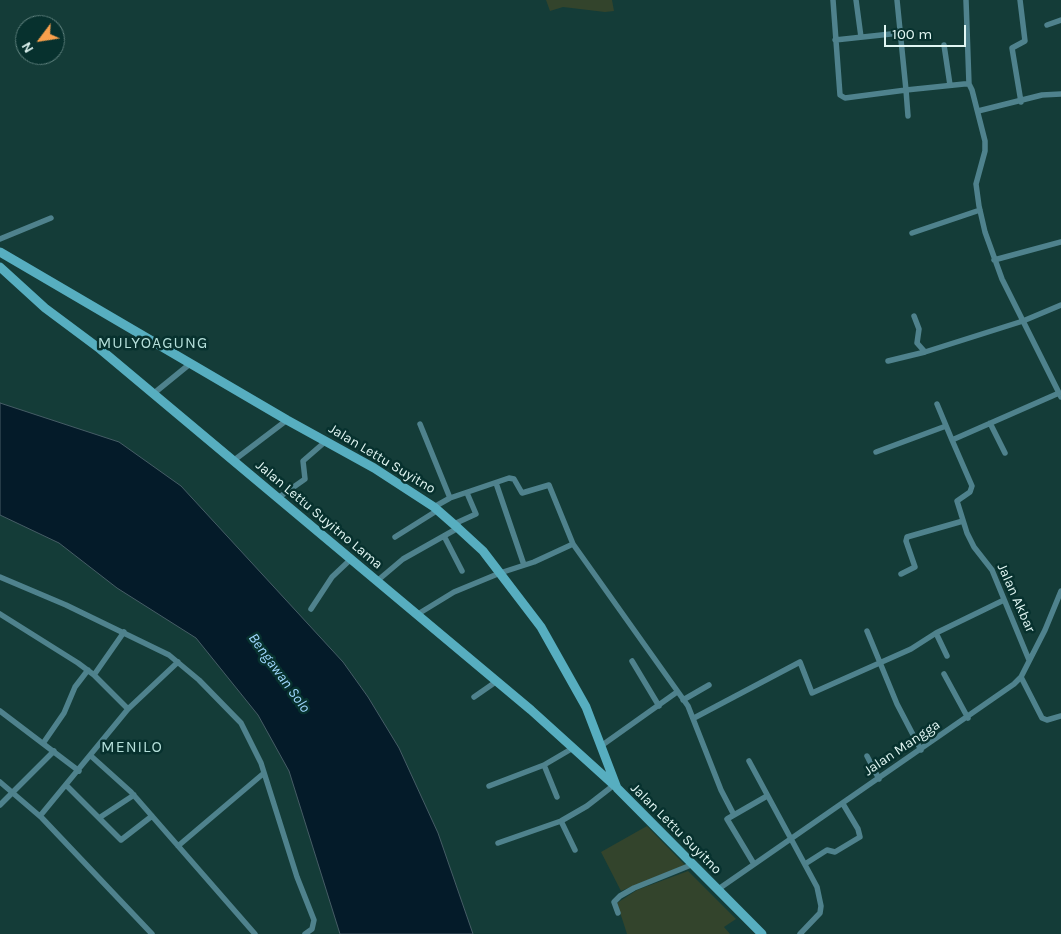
<!DOCTYPE html>
<style>
body{margin:0}
#map{position:relative;width:1061px;height:934px;overflow:hidden;background:#143c38;font-family:Karla,sans-serif}
canvas{display:block}
.north{position:absolute;left:15px;top:15px;width:50px;height:50px;box-sizing:border-box;background:#07312e;border:1px solid #5e807d;border-radius:50%;rotate:239deg;font-size:14px;font-weight:700;line-height:20px;text-align:center;color:#e1f6f3}
.north::after{content:'';display:block;margin:auto;width:18px;height:22px;background:#f9a04c;clip-path:polygon(50% 0,100% 100%,50% 72%,0 100%)}
.scale{position:absolute;left:884px;top:25px;width:82px;height:22px;box-sizing:border-box;border:2px solid #e1f6f3;border-top:0;padding-left:6px;font-size:15px;line-height:18px;white-space:nowrap;color:#e1f6f3;-webkit-text-stroke:4px #07312e;paint-order:stroke}
</style>
<div id="map">
<canvas width="1061" height="934"></canvas>
<div class="north">N</div>
<div class="scale">100 m</div>
</div>
<script>
const ctx = document.querySelector('canvas').getContext('2d');
ctx.lineJoin = 'round';
function fill(path, color) {
  ctx.fillStyle = color;
  ctx.fill(path, 'evenodd');
}
function poly(rows) {
  const path = new Path2D();
  for (const r of rows) {
    path.moveTo(r[0], r[1]);
    for (let i = 2; i < r.length; i += 2) path.lineTo(r[i], r[i + 1]);
  }
  return path;
}
function trace(path, color, width, dash) {
  ctx.strokeStyle = color;
  ctx.lineWidth = width;
  ctx.lineCap = dash ? 'butt' : 'round';
  ctx.setLineDash(dash || []);
  ctx.stroke(path);
}
function write(font, color, halo, rows, align = 'center') {
  ctx.font = font + ' Karla,sans-serif';
  ctx.lineWidth = 5;
  ctx.setLineDash([]);
  ctx.textBaseline = 'middle';
  ctx.strokeStyle = halo;
  ctx.fillStyle = color;
  for (const [text, x, y, turn = 0] of rows) {
    ctx.save();
    ctx.translate(x, y);
    ctx.rotate((+turn || 0) * Math.PI / 180);
    ctx.textAlign = isNaN(turn) ? turn : align;
    if (halo) ctx.strokeText(text, 0, 0);
    ctx.fillText(text, 0, 0);
    ctx.restore();
  }
}
const green = poly([
 [546,0,612,0,614,11,605,12,563,7,550,11],
 [647,826,685,865,621,891,601,852],
 [688,871,736,919,724,927,730,934,627,934,617,903,637,890]
]);
const water = poly([
 [0,403,119,442,181,486,343,662,368,697,399,748,438,833,473,934,340,934,289,771,258,715,196,638,117,588,59,543,0,515,0,403]
]);
const minor = poly([
 [833,0,840,95,845,98,906,90,908,116],
 [856,0,861,37],
 [897,0,906,90,964,84,969,84,972,90,985,141,985,151,976,184,979,206,985,232,1002,279,1061,397],
 [966,0,969,84],
 [1020,0,1025,41,1012,48,1021,102],
 [1047,25,1061,20],
 [835,40,900,33],
 [944,45,950,85],
 [978,111,1042,95,1061,94],
 [912,233,980,210],
 [0,239,51,218],
 [994,260,1061,242],
 [914,316,919,329,917,343,925,352,1023,321,1061,305],
 [888,361,925,352],
 [153,394,191,363],
 [937,404,952,440],
 [990,423,1005,453],
 [420,424,450,498],
 [876,452,946,426],
 [233,461,287,420],
 [496,483,524,565],
 [278,498,305,479,303,461,326,441],
 [434,507,450,498,509,478,514,479,522,493,549,485,573,544,688,706,721,790,734,815],
 [454,524,476,514,467,493],
 [444,536,462,571],
 [395,537,438,510],
 [901,574,915,567,906,541,907,537,963,521],
 [0,577,66,605,169,655,199,680,241,723,261,763,297,877,314,920,312,929,305,934],
 [377,581,403,559,458,528],
 [311,609,332,577,351,559],
 [0,614,78,663,94,675,128,709,40,816],
 [418,614,454,592,500,573,534,562,573,544],
 [867,631,897,704,921,750],
 [936,633,947,656],
 [1029,660,992,570,974,547,967,533,957,501,970,492,972,486,952,440,1059,393],
 [632,661,659,706],
 [944,674,968,718],
 [94,675,124,632],
 [1021,677,1042,718,1047,720,1061,716],
 [474,697,497,681],
 [683,700,709,685],
 [128,709,178,662],
 [0,711,79,771],
 [694,718,800,662,812,693,911,649,936,633,1004,600],
 [44,742,64,713,75,687,88,670],
 [601,746,677,692],
 [91,756,131,792,255,934],
 [867,756,879,779],
 [749,761,817,887,821,906,820,913,800,934],
 [544,765,557,797],
 [0,782,42,818,152,934],
 [66,785,121,840,152,816],
 [489,786,544,765,573,748],
 [0,805,54,751],
 [99,818,134,795],
 [561,821,575,850],
 [498,843,561,821,587,806,614,785],
 [178,846,264,773],
 [754,864,727,819,767,796],
 [805,864,827,850,835,852,860,837,858,829,843,804],
 [717,890,1014,684,1021,677,1045,630,1061,591],
 [618,913,614,902,620,896,634,888,691,865]
]);
const secondary = poly([
 [0,252,287,420,374,468,434,507,458,528,483,551,541,627,586,707,617,788,762,934],
 [0,267,45,308,100,349,531,710,615,786]
]);
const streetNames = [
 ["Jalan Lettu Suyitno",382,459,31],
 ["Jalan Lettu Suyitno Lama",319,515,40],
 ["Jalan Akbar",1016,598,66],
 ["Jalan Mangga",902,748,-34],
 ["Jalan Lettu Suyitno",676,829,45]
];
const waterNames = [
 ["Bengawan Solo",279,673,54]
];
const quarterNames = [
 ["MULYOAGUNG",153,343],
 ["MENILO",132,747]
];
fill(green, '#33442c');
fill(water, '#041b29');
trace(water, '#465d66', 1);
trace(minor, '#4f828d', 5.5);
trace(secondary, '#57aec0', 9);
write('14px', '#e1f6f3', '#07312e', streetNames);
write('italic 15px', '#9ed6fc', '#07312e', waterNames);
ctx.letterSpacing = '1px';
write('16px', '#b5dfda', '#07312e', quarterNames);
ctx.letterSpacing = '0px';
</script>
